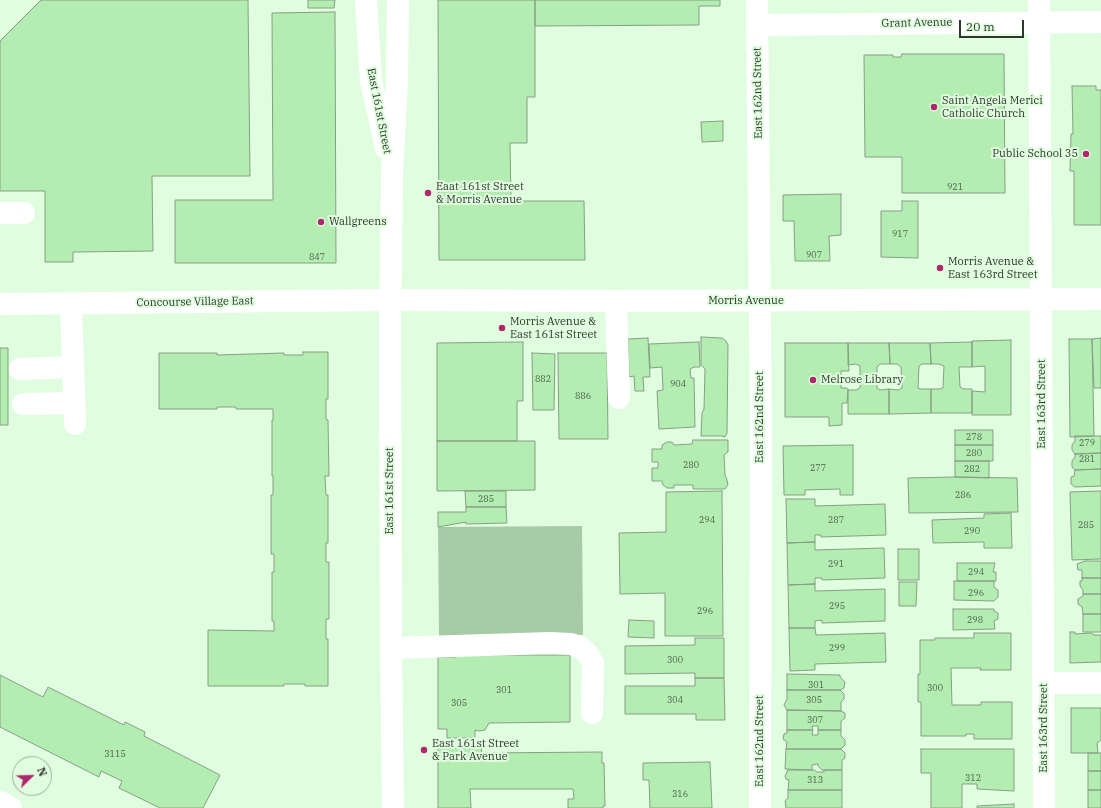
<!DOCTYPE html>
<style>
body{margin:0}
#map{position:relative;width:1101px;height:808px;overflow:hidden;background:#e1fde0;font-family:"IBM Plex Serif",serif}
canvas{display:block}
.north{position:absolute;left:12px;top:756px;width:40px;height:40px;box-sizing:border-box;background:#e1fde0;border:1px solid #99ae98;border-radius:50%;rotate:67deg;font-size:11px;font-weight:700;line-height:16px;text-align:center;color:#2c372c}
.north::after{content:'';display:block;margin:auto;width:14px;height:18px;background:#ae286e;clip-path:polygon(50% 0,100% 100%,50% 72%,0 100%)}
.scale{position:absolute;left:959px;top:20px;width:65px;height:18px;box-sizing:border-box;border:2px solid #2c372c;border-top:0;padding-left:5px;font-size:12px;line-height:14px;white-space:nowrap;color:#2c372c;-webkit-text-stroke:3px #e1fde0;paint-order:stroke}
</style>
<div id="map">
<canvas width="1101" height="808"></canvas>
<div class="north">N</div>
<div class="scale">20 m</div>
</div>
<script>
const ctx = document.querySelector('canvas').getContext('2d');
ctx.lineJoin = 'round';
function fill(path, color) {
  ctx.fillStyle = color;
  ctx.fill(path, 'evenodd');
}
function poly(rows) {
  const path = new Path2D();
  for (const r of rows) {
    path.moveTo(r[0], r[1]);
    for (let i = 2; i < r.length; i += 2) path.lineTo(r[i], r[i + 1]);
  }
  return path;
}
function trace(path, color, width, dash) {
  ctx.strokeStyle = color;
  ctx.lineWidth = width;
  ctx.lineCap = dash ? 'butt' : 'round';
  ctx.setLineDash(dash || []);
  ctx.stroke(path);
}
function write(font, color, halo, rows, align = 'center') {
  ctx.font = font + ' "IBM Plex Serif",serif';
  ctx.lineWidth = 4;
  ctx.setLineDash([]);
  ctx.textBaseline = 'middle';
  ctx.strokeStyle = halo;
  ctx.fillStyle = color;
  for (const [text, x, y, turn = 0] of rows) {
    ctx.save();
    ctx.translate(x, y);
    ctx.rotate((+turn || 0) * Math.PI / 180);
    ctx.textAlign = isNaN(turn) ? turn : align;
    if (halo) ctx.strokeText(text, 0, 0);
    ctx.fillText(text, 0, 0);
    ctx.restore();
  }
}
const green = poly([
 [582,526,583,635,439,636,438,527]
]);
const building = poly([
 [41,0,248,0,250,176,152,176,153,251,73,252,73,262,45,262,45,191,0,191,0,41,41,0],
 [308,0,335,0,334,8,308,8,308,0],
 [438,0,535,0,535,97,527,97,527,143,510,143,511,201,584,201,585,260,439,260,438,0],
 [535,0,720,0,720,6,699,6,699,25,535,26,535,0],
 [335,12,336,263,175,263,175,200,273,200,272,13,335,12],
 [902,54,1004,54,1005,193,902,193,902,157,865,157,864,55,893,55,893,57,901,57,902,54],
 [1072,86,1096,86,1096,90,1101,90,1101,225,1074,225,1074,171,1070,171,1071,134,1073,134,1072,86],
 [723,121,723,141,702,142,701,122,723,121],
 [841,194,841,235,829,236,830,261,795,261,794,221,783,221,783,195,841,194],
 [902,201,918,201,918,258,881,257,881,211,902,211,902,201],
 [701,337,722,338,726,341,728,345,727,433,725,437,722,436,701,436,702,413,704,409,705,369,701,365,701,337],
 [648,338,650,377,643,377,644,391,635,391,634,376,629,377,628,339,648,338],
 [1101,338,1101,388,1094,388,1092,339,1101,338],
 [1069,339,1092,339,1094,436,1070,437,1069,339],
 [1011,340,1011,415,972,415,972,391,985,392,985,366,972,367,972,341,1011,340],
 [523,342,523,401,517,401,517,441,437,441,437,343,523,342],
 [699,342,700,367,694,367,690,369,691,378,694,378,695,427,659,429,657,391,663,390,662,367,650,368,649,344,699,342],
 [972,342,972,367,959,367,960,387,963,389,972,389,972,413,931,413,931,389,939,389,943,388,944,366,939,364,931,364,930,343,972,342],
 [785,343,848,343,849,371,841,371,841,388,847,388,848,390,847,403,842,403,842,425,829,426,829,417,785,417,785,343],
 [848,343,889,343,890,364,880,364,877,367,877,388,880,390,889,389,889,414,848,414,848,390,856,390,860,388,860,366,856,364,848,365,848,343],
 [889,343,930,343,931,364,922,364,919,366,918,388,921,389,931,389,931,413,889,414,889,389,898,390,902,388,901,367,897,364,890,364,889,343],
 [0,348,8,348,8,425,0,425,0,348],
 [303,352,328,352,328,399,326,399,326,419,328,420,329,476,325,476,326,495,328,495,328,543,326,543,326,562,329,562,329,619,326,619,326,639,328,639,328,686,305,686,305,684,284,684,284,686,208,686,208,630,274,631,274,621,272,621,272,572,274,572,274,554,271,554,271,495,273,495,273,476,272,476,272,420,273,420,273,409,236,409,236,407,217,407,217,409,159,409,159,353,217,353,217,355,284,353,284,355,303,355,303,352],
 [532,353,555,354,554,410,533,410,532,353],
 [558,353,607,353,608,439,559,439,558,353],
 [955,430,993,430,993,445,955,445,955,430],
 [1075,436,1101,436,1101,453,1075,454,1072,450,1072,445,1075,441,1075,436],
 [693,440,728,440,728,452,724,455,725,475,727,480,728,485,725,489,693,489,693,485,674,485,674,488,667,488,663,485,662,481,652,481,652,468,658,468,658,462,652,462,652,449,662,449,662,445,667,442,672,442,674,445,692,444,693,440],
 [437,441,535,441,535,490,437,491,437,441],
 [853,445,853,495,840,495,840,489,805,490,805,495,784,495,783,446,853,445],
 [955,445,993,445,993,461,955,461,955,445],
 [1101,453,1101,469,1075,470,1072,467,1072,461,1075,457,1075,454,1101,453],
 [955,461,989,461,989,478,955,477,955,461],
 [1101,469,1101,486,1075,487,1071,484,1071,477,1074,476,1075,470,1101,469],
 [955,477,1017,478,1018,512,909,513,908,478,955,477],
 [465,491,506,491,506,507,466,507,465,491],
 [722,491,723,636,665,636,665,593,620,594,619,533,666,532,666,492,722,491],
 [1101,491,1101,559,1072,560,1070,492,1101,491],
 [786,499,815,499,815,506,885,504,886,535,821,537,821,535,815,535,815,542,787,543,786,499],
 [466,507,506,507,507,523,466,524,466,522,438,527,438,512,466,512,466,507],
 [1011,513,1012,548,984,548,984,542,933,543,932,520,984,518,984,514,1011,513],
 [815,542,815,550,884,548,885,578,822,580,822,578,815,578,815,584,788,585,787,543,815,542],
 [898,549,919,549,919,580,898,580,898,549],
 [1085,561,1101,561,1101,578,1082,578,1082,570,1078,570,1077,564,1085,561],
 [957,563,995,563,993,572,996,572,996,581,957,581,957,563],
 [1082,578,1101,578,1101,594,1083,594,1083,590,1080,586,1080,581,1082,581,1082,578],
 [954,581,994,581,994,587,998,590,998,597,994,601,954,600,954,581],
 [899,582,917,582,916,606,899,606,899,582],
 [815,584,815,591,885,589,885,621,822,623,822,620,815,621,815,628,789,628,788,585,815,584],
 [1083,594,1101,594,1101,614,1083,614,1082,607,1078,604,1078,599,1083,596,1083,594],
 [953,609,994,609,994,611,998,613,998,619,994,621,995,629,953,630,953,609],
 [1083,614,1101,614,1101,632,1083,632,1083,614],
 [629,620,654,621,654,638,628,637,629,620],
 [789,628,815,628,816,635,885,633,886,662,815,664,815,670,790,671,789,628],
 [1070,632,1075,632,1075,634,1091,633,1094,635,1101,635,1101,662,1070,663,1070,632],
 [974,633,1011,633,1011,670,980,670,981,668,951,668,952,705,981,705,981,702,1012,702,1012,739,974,739,974,734,966,734,966,736,921,736,921,702,918,702,918,674,920,674,920,640,935,640,935,638,974,638,974,633],
 [695,638,724,638,724,678,695,678,695,673,625,674,625,646,695,645,695,638],
 [456,652,477,655,570,655,570,722,489,723,485,730,479,731,475,730,475,738,447,738,447,729,438,729,438,657,456,657,456,652],
 [787,674,840,675,840,677,845,682,844,688,840,690,787,690,787,674],
 [0,675,43,697,48,687,124,725,125,722,145,732,144,736,220,775,203,808,160,808,119,788,122,781,101,771,99,777,0,727,0,675],
 [695,678,724,678,725,720,696,720,696,714,625,714,625,686,695,686,695,678],
 [787,690,840,690,844,694,844,699,841,702,841,711,787,710,784,705,787,699,787,690],
 [1071,708,1101,708,1101,740,1097,743,1098,753,1071,753,1071,708],
 [787,710,841,711,845,713,845,718,841,721,841,730,818,730,818,726,812,726,813,730,787,730,787,710],
 [787,730,813,730,812,735,818,735,818,730,841,730,841,736,845,740,845,745,841,749,786,749,787,742,783,739,784,734,787,733,787,730],
 [438,748,481,748,482,753,602,752,602,763,604,763,605,806,603,806,603,808,568,808,568,799,574,799,573,789,470,789,471,808,438,808,438,748],
 [786,749,841,749,845,753,845,758,842,760,842,770,822,770,818,766,818,764,812,765,812,770,785,769,786,749],
 [921,749,1014,749,1014,791,977,789,977,784,962,784,962,808,931,808,931,773,921,773,921,749],
 [1088,753,1101,753,1101,771,1088,771,1088,753],
 [710,762,712,808,650,808,649,780,643,780,643,763,710,762],
 [788,770,814,770,817,772,824,772,824,770,842,770,842,790,788,790,789,780,786,779,785,776,788,770],
 [1088,771,1101,771,1101,790,1088,790,1088,771],
 [788,790,842,790,842,808,786,808,785,801,788,798,788,790],
 [1088,790,1101,790,1101,808,1088,808,1088,790],
 [1014,804,1014,808,977,808,977,806,1014,804]
]);
const minor = poly([
 [757,0,761,436,760,808],
 [1039,0,1044,808],
 [757,25,1101,22],
 [0,213,24,213],
 [616,301,619,398],
 [71,303,75,424],
 [0,304,390,300,616,301,1101,299],
 [20,369,73,367],
 [23,404,74,403],
 [391,648,550,643,571,644,580,647,588,654,593,663,592,713],
 [1044,683,1101,683],
 [0,802,11,808]
]);
const major = poly([
 [366,0,371,81,386,148],
 [393,808,391,648,390,331,392,175,397,80,398,0]
]);
const markers = [
 [934,107,4,"#ae286e"],
 [1086,154,4,"#ae286e"],
 [428,193,4,"#ae286e"],
 [321,222,4,"#ae286e"],
 [940,268,4,"#ae286e"],
 [502,328,4,"#ae286e"],
 [813,380,4,"#ae286e"],
 [424,750,4,"#ae286e"]
];
const numberNames = [
 ["921",955,187],
 ["917",900,234],
 ["907",814,255],
 ["847",317,257],
 ["882",543,379],
 ["904",678,384],
 ["886",583,396],
 ["278",974,437],
 ["279",1087,443],
 ["280",974,453],
 ["281",1087,459],
 ["280",691,465],
 ["277",818,468],
 ["282",972,469],
 ["286",963,495],
 ["285",486,499],
 ["294",707,520],
 ["287",836,520],
 ["285",1086,525],
 ["290",972,531],
 ["291",836,564],
 ["294",976,572],
 ["296",976,593],
 ["295",837,606],
 ["296",705,611],
 ["298",975,620],
 ["299",837,648],
 ["300",675,660],
 ["301",816,685],
 ["300",935,688],
 ["301",504,690],
 ["304",675,700],
 ["305",814,700],
 ["305",459,703],
 ["307",815,720],
 ["3115",115,754],
 ["312",973,778],
 ["313",815,780],
 ["316",680,794]
];
const streetNames = [
 ["Grant Avenue",917,23,-1],
 ["East 162nd Street",758,93,-91],
 ["East 161st Street",379,111,79],
 ["Morris Avenue",746,301],
 ["Concourse Village East",195,302,-1],
 ["East 163rd Street",1042,404,-90],
 ["East 162nd Street",760,417,-90],
 ["East 161st Street",390,491,-90],
 ["East 163rd Street",1044,728,-90],
 ["East 162nd Street",760,741,-90]
];
const poiNames = [
 ["Saint Angela Merici",942,101],
 ["Catholic Church",942,114],
 ["Public School 35",1078,154,"right"],
 ["Eaat 161st Street",436,187],
 ["& Morris Avenue",436,200],
 ["Wallgreens",329,222],
 ["Morris Avenue &",948,262],
 ["East 163rd Street",948,275],
 ["Morris Avenue &",510,322],
 ["East 161st Street",510,335],
 ["Melrose Library",821,380],
 ["East 161st Street",432,744],
 ["& Park Avenue",432,757]
];
fill(green, '#a7cba6');
fill(building, '#b3edb1');
trace(building, '#869f84', 1);
trace(minor, '#fff', 22);
trace(major, '#fff', 22);
for (const [x, y, r, color] of markers) {
  const dot = new Path2D();
  dot.arc(x, y, r, 0, 2 * Math.PI);
  ctx.fillStyle = color;
  ctx.fill(dot);
  trace(dot, '#e1fde0', 1.5);
}
write('9px', '#4e644d', null, numberNames);
write('11px', '#2c372c', '#e1fde0', streetNames);
write('11px', '#2c372c', '#e1fde0', poiNames, 'left');
</script>
